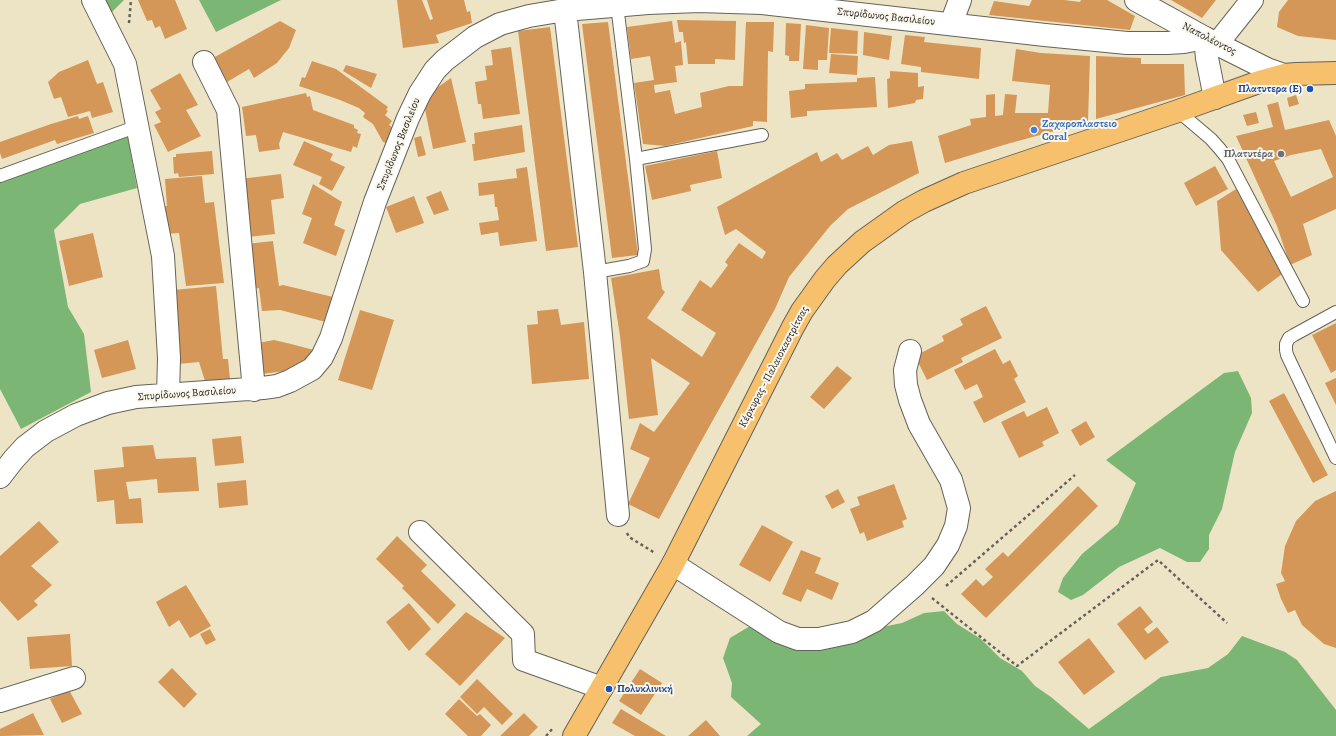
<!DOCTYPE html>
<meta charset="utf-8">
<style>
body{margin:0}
canvas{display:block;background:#ede4c6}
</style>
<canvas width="1336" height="736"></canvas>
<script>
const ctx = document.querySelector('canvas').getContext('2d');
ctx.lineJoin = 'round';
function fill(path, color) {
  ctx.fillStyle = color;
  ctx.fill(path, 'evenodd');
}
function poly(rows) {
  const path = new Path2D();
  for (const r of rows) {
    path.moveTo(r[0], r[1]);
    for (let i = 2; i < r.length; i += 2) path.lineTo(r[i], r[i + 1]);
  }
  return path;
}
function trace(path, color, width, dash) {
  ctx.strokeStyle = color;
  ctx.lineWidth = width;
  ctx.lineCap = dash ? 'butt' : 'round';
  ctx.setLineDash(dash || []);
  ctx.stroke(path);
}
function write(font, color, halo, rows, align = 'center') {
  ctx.font = font + ' Alegreya,serif';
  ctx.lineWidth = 4;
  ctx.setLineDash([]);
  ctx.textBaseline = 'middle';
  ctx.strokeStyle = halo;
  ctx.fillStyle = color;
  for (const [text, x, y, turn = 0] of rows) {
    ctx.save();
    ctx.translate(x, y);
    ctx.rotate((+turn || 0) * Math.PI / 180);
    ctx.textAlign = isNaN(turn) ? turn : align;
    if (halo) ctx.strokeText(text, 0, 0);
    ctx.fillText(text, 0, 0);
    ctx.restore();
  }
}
const forest = poly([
 [96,0,124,0,107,17],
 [199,0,281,0,216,32],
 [127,133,137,188,80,204,54,230,68,307,84,334,91,392,21,429,0,389,0,179],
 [1238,371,1251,398,1252,413,1235,452,1222,509,1209,535,1209,549,1200,562,1187,562,1160,548,1119,567,1083,595,1071,600,1058,592,1063,578,1082,554,1118,524,1136,483,1106,460,1224,373],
 [944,611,957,624,981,639,1000,658,1022,671,1035,686,1051,697,1089,729,1161,677,1208,668,1228,654,1242,636,1285,652,1297,660,1336,710,1336,736,747,736,761,724,731,697,732,683,723,658,730,638,750,626,848,634,902,623,924,613]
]);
const building = poly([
 [138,0,175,0,187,29,165,39,160,26,155,28,152,20,147,21],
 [397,0,422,0,430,20,433,19,427,0,464,0,467,12,470,11,472,23,436,35,439,43,403,48],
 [1032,0,1064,0,1080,2,1081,0,1107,0,1135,16,1130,30,989,15,994,1,1029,6],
 [1171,0,1216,0,1202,18],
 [1288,0,1336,0,1336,40,1298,36,1277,27,1279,12],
 [677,20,736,21,735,60,715,59,715,64,688,64,686,42,684,43,683,32,679,32],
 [280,21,296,30,289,48,277,63,254,78,249,69,227,82,213,58],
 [672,21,675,43,681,41,683,65,675,66,677,82,654,85,655,93,670,90,675,114,702,107,700,93,729,86,743,86,746,22,774,22,773,52,768,51,767,122,753,121,753,126,665,146,643,144,634,83,654,80,650,56,631,59,627,27],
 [608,22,638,255,612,258,582,24],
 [786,23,801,24,799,61,789,61,789,56,785,55],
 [806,25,829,28,827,60,818,60,818,70,803,69],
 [550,27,578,247,546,251,518,31],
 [831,28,858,31,857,54,829,53],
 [864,32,892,36,889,60,863,55],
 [905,35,925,37,924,42,981,48,979,79,921,72,921,67,901,64],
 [511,47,520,114,483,119,481,104,478,104,475,82,487,80,485,66,493,65,491,50],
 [1016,49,1041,53,1090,56,1088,122,1007,144,945,163,938,136,971,125,970,119,986,117,986,95,995,94,995,116,1003,115,1005,94,1017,95,1015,113,1048,113,1050,85,1012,81],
 [831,54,858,56,857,75,829,73],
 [1096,56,1141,58,1141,64,1184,64,1185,95,1096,119],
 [88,60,97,84,103,82,113,112,92,118,90,111,68,117,61,97,54,99,48,82,59,72],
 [312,61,336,69,388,107,386,110,388,111,385,115,392,121,389,125,393,128,386,143,383,142,373,124,363,117,365,113,359,108,340,100,299,86,302,77,305,78],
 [346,65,377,74,371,88,343,71],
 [890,71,918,73,918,87,924,86,923,99,916,100,915,103,888,108,887,79,890,78],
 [180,73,198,105,186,110,201,136,168,152,154,125,161,122,155,112,161,109,150,90],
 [875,77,877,107,807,111,807,116,791,118,789,91,805,89,805,84,857,82,857,78],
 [451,78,466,142,433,149,424,104,428,94],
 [306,93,307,97,310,96,313,110,354,125,354,128,358,130,357,133,361,134,357,148,353,146,351,152,283,132,279,144,280,149,259,152,256,135,246,136,242,107],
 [1296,95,1299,104,1289,107,1287,98],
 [1278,102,1285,130,1329,120,1336,136,1336,209,1303,224,1312,255,1290,265,1277,226,1236,136,1273,127,1267,105],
 [1321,149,1333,177,1291,197,1274,161,1291,155],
 [1256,112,1259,123,1247,126,1243,115],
 [78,116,79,119,88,116,94,133,57,144,55,140,2,159,0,153,0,142,51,124],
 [522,125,525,152,474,161,472,144,475,144,474,133],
 [421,136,426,155,418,157,414,138],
 [304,141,333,154,330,160,345,167,332,191,319,184,322,177,293,165],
 [912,141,919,173,848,209,830,226,789,277,775,309,694,454,659,519,628,504,650,458,630,449,640,423,654,432,690,383,651,358,658,415,629,419,620,336,611,278,659,269,662,289,665,292,647,318,702,357,716,333,681,310,700,280,711,288,728,265,725,262,739,243,762,259,766,252,736,229,725,235,717,207,817,152,821,162,837,153,842,160,868,146,873,155,889,145],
 [212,151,214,174,179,177,178,173,174,174,173,157,176,157,176,154],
 [717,151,722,178,690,185,691,191,652,200,645,166],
 [1215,166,1228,189,1196,206,1184,183],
 [527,167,537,241,500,246,498,232,481,235,479,223,499,220,497,207,495,207,494,194,479,196,478,183,517,178,516,169],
 [281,174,284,198,271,200,275,234,248,237,240,179],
 [202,176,205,203,214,202,224,283,186,286,179,233,166,234,161,206,167,206,165,179],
 [313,184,342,202,334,225,345,230,336,256,303,243,312,218,302,214],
 [1236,189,1282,274,1258,292,1221,250,1217,201],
 [441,191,449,210,434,215,426,197],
 [414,196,424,223,396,233,386,207],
 [93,233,103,277,69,286,59,241],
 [273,241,279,286,283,285,333,297,326,322,280,310,262,311,259,288,253,289,247,244],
 [216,286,223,359,228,359,230,379,205,381,199,362,178,364,173,290],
 [986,306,1002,338,961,358,963,362,927,380,915,356,944,341,942,336,963,325,960,319],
 [558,309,561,325,584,322,589,379,532,384,527,325,538,324,537,311],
 [360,310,394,320,372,390,338,380],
 [1336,323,1336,370,1331,373,1312,335],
 [128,340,136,369,102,378,94,350],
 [274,340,291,344,314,350,309,358,298,366,285,371,262,374,258,343],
 [995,349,1003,364,1010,360,1018,376,1014,379,1026,402,984,423,973,402,983,397,977,384,965,390,954,370],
 [837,366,852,378,824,409,810,397],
 [1336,378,1336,405,1325,383],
 [1284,393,1328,475,1313,483,1269,401],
 [1047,407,1059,433,1042,442,1044,446,1019,458,1001,422,1024,411,1027,417],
 [1086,421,1095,437,1080,446,1071,430],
 [241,436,244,463,215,466,212,439],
 [153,445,156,459,196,457,199,491,158,493,157,479,126,482,129,499,141,498,143,523,116,524,114,500,97,502,94,470,124,467,122,447],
 [246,480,248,505,219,508,217,483],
 [894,484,907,519,902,521,904,527,867,541,864,532,860,534,850,509,860,505,857,497],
 [1078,486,1098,506,986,618,961,594,976,579,983,586,993,577,985,569,1003,552,1008,557],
 [838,489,845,502,832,509,825,496],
 [1336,491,1336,648,1324,644,1302,625,1295,610,1288,613,1281,599,1276,584,1285,581,1281,573,1285,546,1296,521,1315,501],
 [39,521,59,542,31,566,52,585,34,601,38,605,18,621,0,601,0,556],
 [762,525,793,542,770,582,739,565],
 [397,536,427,565,421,571,456,605,438,624,402,588,404,586,376,559],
 [801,550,821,558,815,573,839,583,832,600,807,589,801,602,782,594],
 [186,585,211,626,190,638,179,620,169,627,156,602],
 [409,603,431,629,409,651,386,622],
 [1140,606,1153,622,1144,629,1148,634,1157,627,1169,642,1145,660,1117,624],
 [466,612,505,638,460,686,425,654],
 [210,629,216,640,206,645,200,634],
 [70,634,72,666,30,669,27,637],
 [1089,638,1115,672,1084,695,1058,662],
 [172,668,197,694,184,708,158,682],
 [640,669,662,683,641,715,619,701],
 [477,679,513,714,502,725,484,707,477,714,460,697],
 [69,690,82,714,62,723,50,699],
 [459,699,477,716,480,714,491,725,481,736,468,736,445,714],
 [621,709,666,736,635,736,612,723],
 [33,713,44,735,0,736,0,729],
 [524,713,538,727,529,736,500,736],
 [706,720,720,736,688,736]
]);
const path = poly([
 [129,23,131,0],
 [627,533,629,537,655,553],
 [946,586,1075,475],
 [932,598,1017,666,1158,560,1227,623],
 [546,736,554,727]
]);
const service = poly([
 [1178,111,1211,139,1219,148,1228,159,1303,301],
 [636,159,762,135],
 [0,176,138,126],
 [595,272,629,266,643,261,645,249,636,159,617,5],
 [1336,312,1294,335,1289,338,1286,344,1286,350,1287,355,1336,458]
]);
const minor = poly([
 [93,0,125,64,163,256,169,358,168,395],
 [565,10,595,272,618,515],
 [951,24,960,0],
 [1217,44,1252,0],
 [204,62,228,110,254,390],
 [0,477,14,459,25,447,46,431,76,415,108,403,136,397,263,388,277,386,290,381,312,369,322,357,331,338,375,202,408,118,420,93,435,70,445,60,475,37,500,24,529,16,565,10,648,3,699,1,762,3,1045,35,1127,43,1167,43,1184,42,1205,38],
 [420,532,523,634,524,660,602,688],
 [673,564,779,632,798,639,819,639,852,632,874,621,915,585,934,566,948,545,956,526,959,508,951,480,919,424,910,400,906,385,905,370,910,351],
 [0,701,74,678]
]);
const tertiary = poly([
 [1136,0,1205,38,1267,69,1284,75],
 [1205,38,1207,58,1215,98]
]);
const primary = poly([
 [574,736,673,564,793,327,802,311,825,279,837,265,862,242,904,212,924,201,964,183,1178,111,1259,82,1284,75,1296,74,1336,73]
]);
const markers = [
 [1310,89,4,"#1a4fb4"],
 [1034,130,4,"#3f7fe0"],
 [1281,154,4,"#6b7280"],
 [609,689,4,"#1a4fb4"]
];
const streetNames = [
 ["Σπυρίδωνος Βασιλείου",886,17,6],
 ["Ναπολέοντος",1209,39,27],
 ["Σπυρίδωνος Βασιλείου",399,144,-68],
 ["Κέρκυρας - Παλαιοκαστρίτσας",774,367,-62],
 ["Σπυρίδωνος Βασιλείου",187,394,-4]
];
const transitNames = [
 ["Πλατυτερα (E)",1302,89],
 ["Πολυκλινική",617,689,"left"]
];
const shopNames = [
 ["Ζαχαροπλαστειο",1042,124],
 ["Coral",1042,137]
];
const worshipNames = [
 ["Πλατυτέρα",1273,154]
];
fill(forest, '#7bb674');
fill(building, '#d49757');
trace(service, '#656258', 14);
trace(minor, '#656258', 24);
trace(tertiary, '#656258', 24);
trace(primary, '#656258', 24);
trace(path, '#656258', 2.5, [3, 3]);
trace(service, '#fff', 12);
trace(minor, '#fff', 22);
trace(tertiary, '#fff', 22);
trace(primary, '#f7c06c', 22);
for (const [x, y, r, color] of markers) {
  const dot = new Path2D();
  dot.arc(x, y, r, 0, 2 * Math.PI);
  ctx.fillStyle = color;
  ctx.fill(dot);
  trace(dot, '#fbf7ec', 1.5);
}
write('11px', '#1c1c1c', '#fbf7ec', streetNames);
write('bold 11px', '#164399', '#fbf7ec', transitNames, 'right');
write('bold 11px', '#366cbe', '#fbf7ec', shopNames, 'left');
write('bold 11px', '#5b616d', '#fbf7ec', worshipNames, 'right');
</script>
